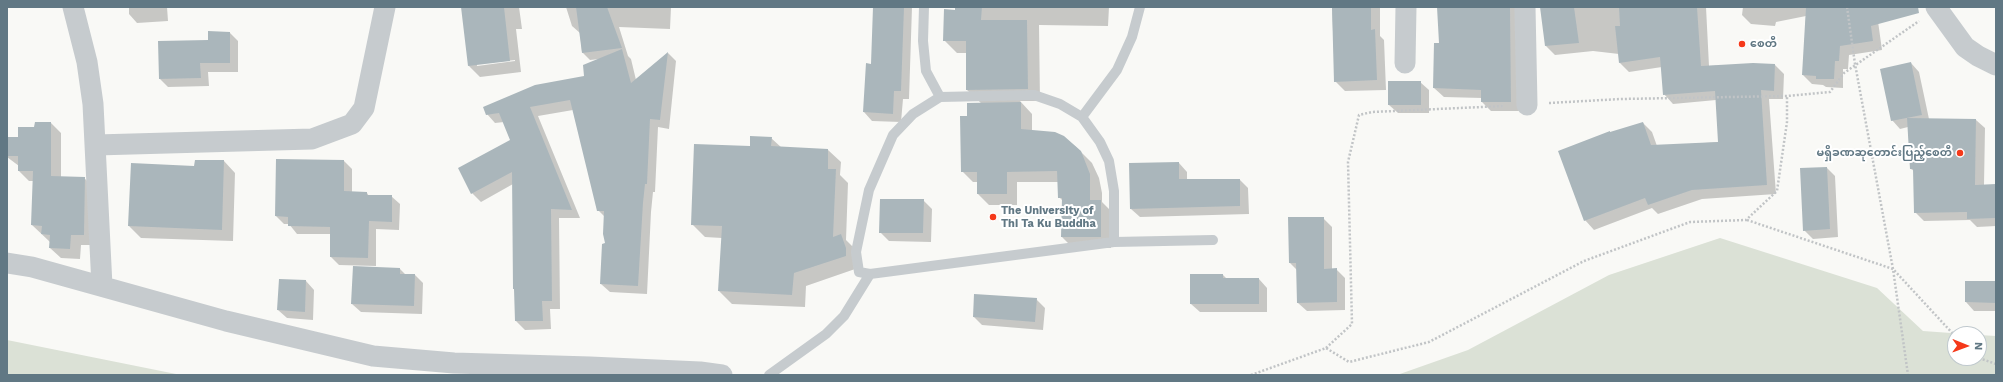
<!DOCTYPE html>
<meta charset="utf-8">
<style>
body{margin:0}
#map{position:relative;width:2003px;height:382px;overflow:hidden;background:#f9f9f6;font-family:"Work Sans",sans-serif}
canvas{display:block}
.frame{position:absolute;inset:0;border:8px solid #617884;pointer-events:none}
.north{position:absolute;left:1947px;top:326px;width:40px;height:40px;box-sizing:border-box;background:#fff;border:1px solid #c0c9ce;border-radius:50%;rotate:91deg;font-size:11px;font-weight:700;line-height:16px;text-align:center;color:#617884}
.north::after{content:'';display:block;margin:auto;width:14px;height:18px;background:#f5391a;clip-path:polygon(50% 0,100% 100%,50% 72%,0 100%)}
</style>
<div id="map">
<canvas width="2003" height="382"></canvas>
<div class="frame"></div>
<div class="north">N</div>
</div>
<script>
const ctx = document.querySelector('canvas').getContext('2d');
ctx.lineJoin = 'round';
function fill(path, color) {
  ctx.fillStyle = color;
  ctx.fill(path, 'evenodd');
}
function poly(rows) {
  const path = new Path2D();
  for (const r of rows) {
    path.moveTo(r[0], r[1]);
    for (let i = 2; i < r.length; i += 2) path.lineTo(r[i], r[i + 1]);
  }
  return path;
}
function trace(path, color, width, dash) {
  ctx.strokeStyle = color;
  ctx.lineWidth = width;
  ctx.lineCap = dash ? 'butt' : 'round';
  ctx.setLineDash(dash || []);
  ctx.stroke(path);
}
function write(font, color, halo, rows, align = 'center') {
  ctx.font = font + ' "Work Sans","Noto Sans Myanmar",sans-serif';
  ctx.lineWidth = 4;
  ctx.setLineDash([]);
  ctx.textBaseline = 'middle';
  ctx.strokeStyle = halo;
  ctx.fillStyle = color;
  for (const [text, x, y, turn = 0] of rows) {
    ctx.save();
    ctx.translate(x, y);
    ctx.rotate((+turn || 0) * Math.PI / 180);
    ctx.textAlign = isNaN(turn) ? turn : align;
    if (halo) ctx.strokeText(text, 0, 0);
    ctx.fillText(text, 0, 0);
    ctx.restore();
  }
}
const green = poly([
 [1720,238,1877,288,1923,331,1965,334,1955,334,1955,358,1979,358,1979,335,1996,336,1996,375,1397,375,1468,350,1609,275],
 [7,340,181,375,7,375]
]);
const shadow = poly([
 [129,7,167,7,168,21,137,23,129,14],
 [462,7,519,7,522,29,516,29,521,72,480,77,469,66],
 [515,60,515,61,477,66,477,64],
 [566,7,671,7,670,29,619,27,628,56,631,59,636,80,668,53,676,61,669,129,658,127,655,192,653,192,651,212,647,294,610,292,601,284,606,244,605,217,598,210,573,110,538,116,580,218,559,218,560,309,550,309,551,329,525,330,516,321,513,184,481,202,472,193,512,140,504,122,495,123,487,114,586,77,599,59,590,60,582,52,580,33,572,26],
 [876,7,912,7,909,99,903,99,901,122,872,121,864,112,872,65],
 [956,7,1109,7,1108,26,1039,25,1040,101,1020,101,1032,114,1032,131,1075,146,1092,163,1099,178,1102,193,1102,202,1112,212,1111,248,1073,248,1062,237,1063,201,1059,197,1059,182,1017,182,1017,205,989,205,978,194,978,182,973,182,962,171,982,104,967,90,967,53,957,53,944,40],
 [1332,7,1380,7,1380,36,1384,40,1386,90,1345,91,1335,81],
 [1438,7,1519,7,1520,111,1491,111,1482,102,1482,98,1444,97,1434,88,1440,44],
 [1541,7,1706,7,1709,66,1753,64,1775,65,1784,74,1783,99,1769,99,1776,194,1702,199,1658,214,1652,208,1594,230,1585,220,1643,123,1652,132,1657,146,1720,142,1716,100,1673,104,1664,94,1662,67,1629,72,1620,63,1619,54,1593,51,1555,55,1546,46],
 [1743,7,1876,7,1882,50,1849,55,1848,69,1843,69,1843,88,1826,87,1823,85,1812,84,1803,75,1806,16,1776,22,1775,26,1751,24,1742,15],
 [230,33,238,41,238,72,208,72,209,86,168,87,160,79,209,41],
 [1911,63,1919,72,1929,119,1976,120,1985,128,1984,185,1996,186,1996,226,1977,227,1970,220,1924,221,1915,212,1914,171,1911,169,1908,127,1900,129,1892,120],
 [1420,82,1429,90,1429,113,1398,113,1389,105],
 [51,123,61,133,61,177,84,178,95,188,94,245,81,245,80,259,61,258,50,248,50,242,32,225,34,181,29,181,19,171,19,166,7,157,7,138,19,138,35,128],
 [771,138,782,148,828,150,841,162,840,175,848,183,846,240,854,248,858,268,806,286,805,307,732,304,719,291,722,238,705,237,692,224,751,147],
 [224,161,235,173,233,241,141,238,129,226,195,167],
 [344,161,352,169,352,192,367,193,369,196,391,196,400,204,399,230,376,229,376,266,339,265,331,257,331,234,297,234,289,224,284,224,276,216],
 [1179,163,1187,172,1187,180,1240,180,1248,188,1249,214,1140,217,1131,209],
 [1827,168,1835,176,1838,237,1813,239,1804,230],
 [923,200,932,209,931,242,889,241,880,232],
 [1323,218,1332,227,1332,269,1336,269,1345,278,1345,310,1307,311,1298,303,1297,270,1290,263],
 [400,269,406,275,415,275,423,283,422,314,361,312,352,304],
 [1191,275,1223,275,1227,279,1259,279,1267,288,1267,312,1200,312,1191,304],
 [306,281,314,290,313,320,287,318,278,310],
 [1966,282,1996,282,1996,311,1974,311,1966,302],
 [1036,299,1045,308,1043,330,982,325,974,317]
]);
const building = poly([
 [461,7,504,7,510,61,468,66],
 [576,7,607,7,622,48,582,53],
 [873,7,904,8,901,91,894,91,893,114,863,112,866,63,871,64],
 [955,7,982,7,981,20,1027,20,1028,89,966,90,966,41,943,41,944,9,955,10],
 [1332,7,1371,7,1371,30,1375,29,1377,80,1334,82],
 [1437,7,1510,7,1511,102,1481,102,1481,90,1433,88,1434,43,1439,43],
 [1540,7,1574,7,1579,43,1545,46],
 [1619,7,1697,7,1701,66,1753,63,1775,64,1774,91,1761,90,1767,185,1692,190,1648,205,1645,198,1584,221,1558,151,1610,131,1610,132,1643,122,1651,145,1718,142,1715,91,1663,95,1660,57,1619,63,1615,26,1620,26],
 [1806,7,1918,7,1919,13,1871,26,1873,41,1840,46,1839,61,1835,61,1834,79,1816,79,1816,76,1802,75],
 [208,31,230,32,230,63,200,63,201,78,159,79,158,41,208,40],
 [622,49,631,83,668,52,660,120,650,119,647,184,645,184,643,203,638,286,600,284,602,244,605,243,603,234,604,211,597,211,570,100,530,107,572,210,551,209,552,301,542,301,543,321,515,321,514,289,513,289,512,172,471,194,458,168,510,140,499,113,486,115,483,107,535,85,584,76,583,65],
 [1911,62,1922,115,1891,121,1880,69],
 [1388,81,1421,81,1421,105,1388,105],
 [1021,102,1021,129,1055,132,1064,136,1081,151,1090,174,1090,200,1101,200,1101,237,1061,237,1062,198,1058,198,1057,171,1007,172,1007,194,977,194,977,172,961,172,960,116,967,116,967,103],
 [1907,118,1976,119,1975,185,1996,184,1996,218,1967,219,1967,212,1914,213,1913,169,1910,169],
 [35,122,51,122,51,176,85,177,84,235,71,235,70,249,49,248,50,235,41,234,42,226,31,225,33,171,18,171,18,156,7,156,7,137,18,137,18,127,34,127],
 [750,136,772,137,771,146,828,149,828,169,836,169,833,237,841,234,846,248,846,256,794,273,792,295,718,291,722,226,691,225,694,144,750,146],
 [276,159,344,160,344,191,367,192,367,195,392,195,392,222,369,221,368,258,330,257,330,227,288,226,288,217,275,216],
 [195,160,224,160,222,230,128,226,131,163,194,166],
 [1179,162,1179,179,1240,179,1240,206,1130,209,1129,163],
 [1827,167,1830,229,1803,231,1800,168],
 [880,199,924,199,923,233,879,233],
 [1288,217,1324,217,1324,269,1337,268,1337,302,1297,303,1296,263,1289,263],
 [353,266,400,268,400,274,415,274,414,306,351,304],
 [1190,274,1223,274,1223,278,1259,278,1259,304,1190,304],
 [279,279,306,280,305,312,277,310],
 [1965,281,1996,281,1996,303,1965,302],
 [974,294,1037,298,1035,322,973,317]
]);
const path = poly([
 [1847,7,1855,64,1893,269,1908,375],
 [1549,103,1621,99,1787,96,1830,92,1844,73,1919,21],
 [1747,220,1893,269,1955,336],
 [1326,348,1352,324,1348,162,1359,115,1372,112,1504,106],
 [1979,358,1996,364],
 [1251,375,1326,348,1349,362,1429,342,1584,261,1690,222,1746,220,1777,191,1787,122,1787,96]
]);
const lane = poly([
 [924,7,923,41,926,71,940,97,1034,95,1060,104,1082,117,1100,142,1109,161,1114,191,1114,242],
 [940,97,913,114,893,135,869,190,856,252,859,272,870,274,893,271,1114,242,1213,240],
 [1082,117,1117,70,1132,37,1140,7],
 [769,375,826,334,844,316,870,274]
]);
const street = poly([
 [73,7,87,62,93,104,102,286],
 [1525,7,1527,105],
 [1936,7,1965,47,1978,56,1996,65],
 [1405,63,1406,7],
 [96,145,312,139,352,124,364,108,385,7],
 [7,263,32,267,226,321,373,356,454,363,590,367,700,372,722,375]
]);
const markers = [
 [1742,44,4,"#f5391a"],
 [1960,153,4,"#f5391a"],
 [993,217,4,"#f5391a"]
];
const poiNames = [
 ["စေတီ",1750,44],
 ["မရှိခဏဆုတောင်းပြည့်စေတီ",1952,153,"right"],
 ["The University of",1001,211],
 ["Thi Ta Ku Buddha",1001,224]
];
fill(green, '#dbe1d6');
fill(shadow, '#0003');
fill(building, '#aab6bb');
trace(path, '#c1c4c6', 2.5, [2, 2]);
trace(lane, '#c6cbce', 10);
trace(street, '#c6cbce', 21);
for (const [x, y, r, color] of markers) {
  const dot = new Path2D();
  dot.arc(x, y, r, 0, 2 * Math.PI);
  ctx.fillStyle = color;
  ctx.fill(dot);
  trace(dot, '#fff', 1.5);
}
write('bold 11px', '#617884', '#fff', poiNames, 'left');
</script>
